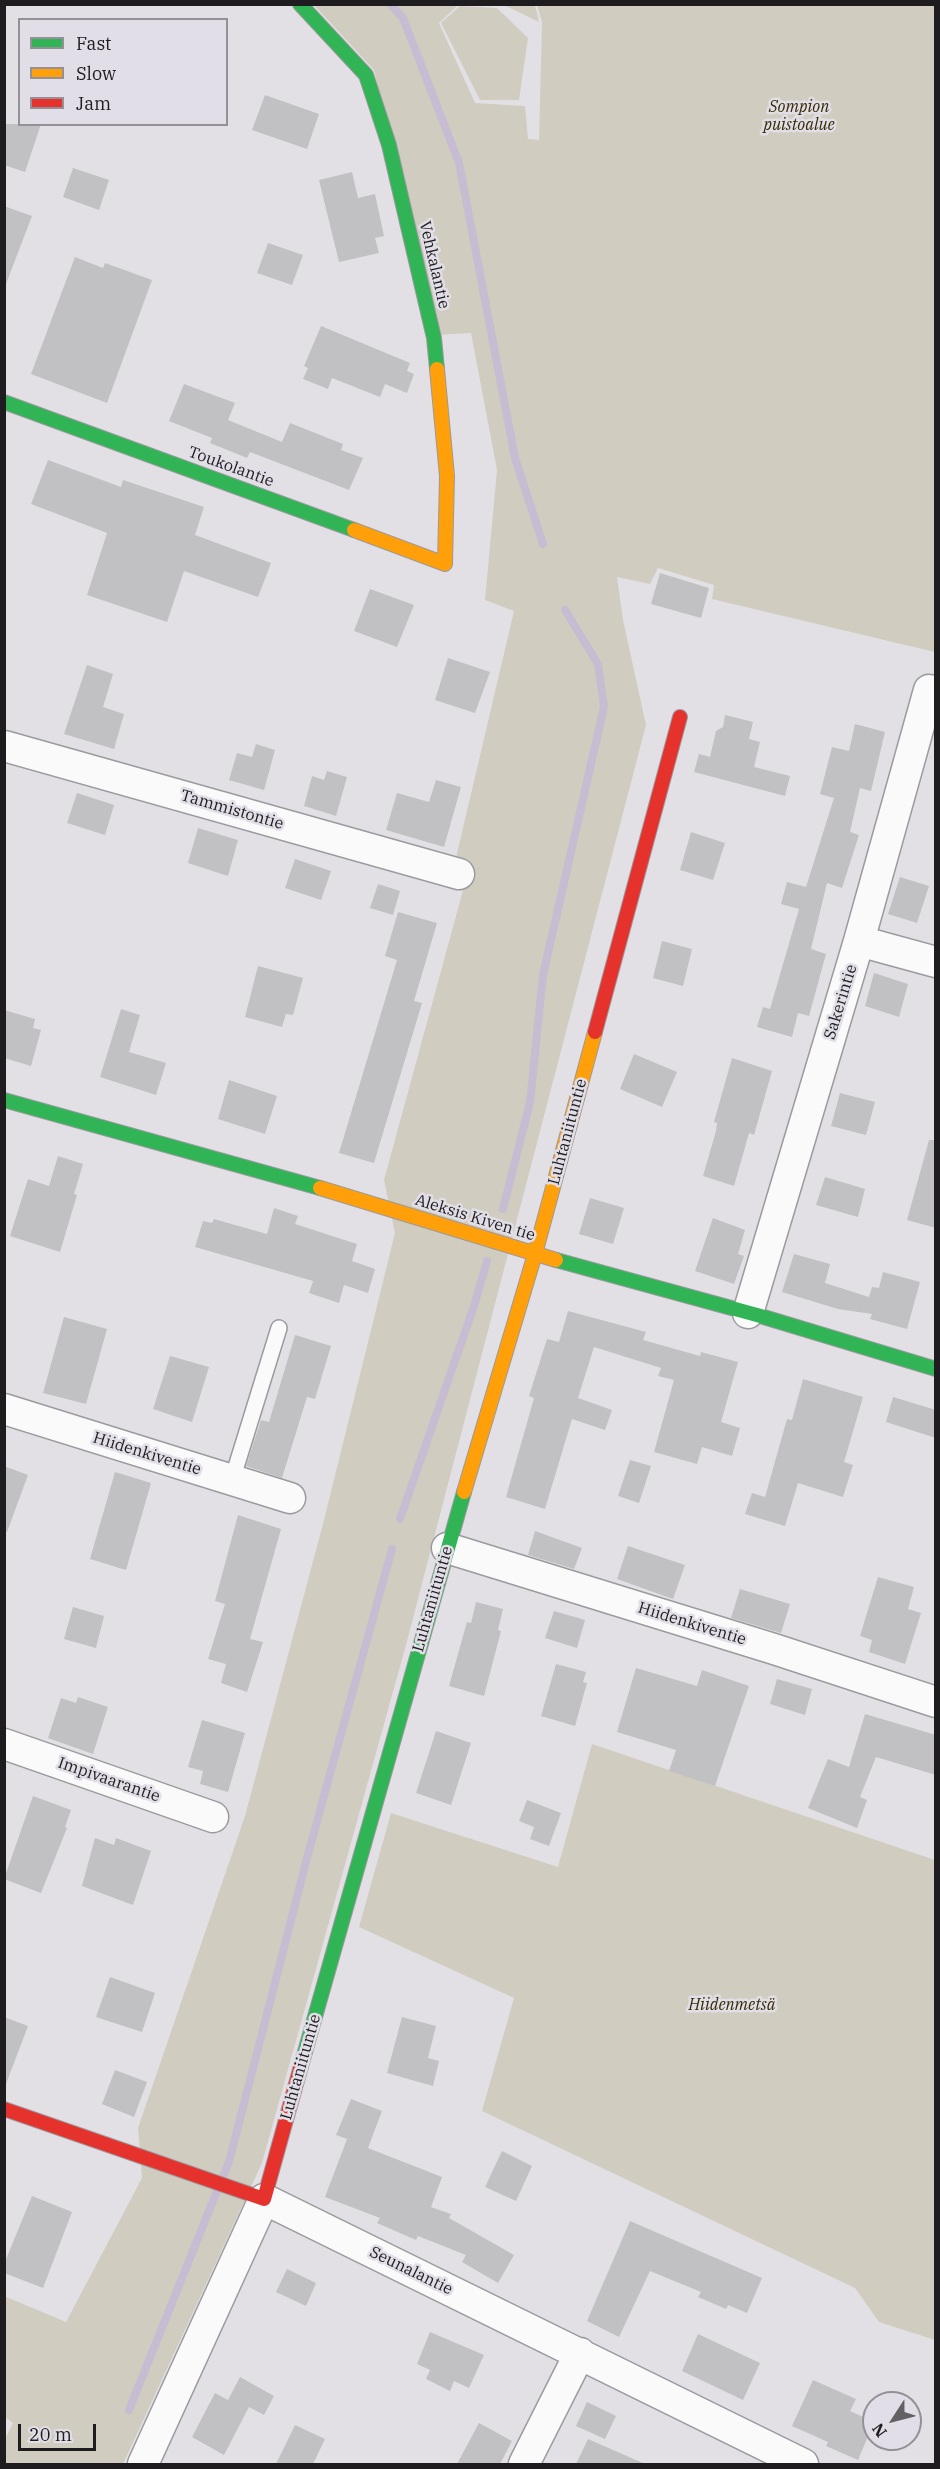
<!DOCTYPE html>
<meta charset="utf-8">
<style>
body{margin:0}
#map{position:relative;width:940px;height:2469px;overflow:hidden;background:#e2e0e5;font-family:"IBM Plex Serif",serif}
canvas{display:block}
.frame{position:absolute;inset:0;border:6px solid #1e1c1f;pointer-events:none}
.legend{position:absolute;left:18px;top:18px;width:210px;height:108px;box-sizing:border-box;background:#e2dee7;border:2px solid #949097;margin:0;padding:8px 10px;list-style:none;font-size:18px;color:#1e1c1f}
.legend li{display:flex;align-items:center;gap:12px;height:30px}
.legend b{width:30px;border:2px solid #949097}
.north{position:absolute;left:862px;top:2391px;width:60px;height:60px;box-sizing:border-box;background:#e2dee7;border:2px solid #949097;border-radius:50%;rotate:234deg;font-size:16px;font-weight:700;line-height:24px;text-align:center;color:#1e1c1f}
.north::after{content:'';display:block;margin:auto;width:21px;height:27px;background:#636164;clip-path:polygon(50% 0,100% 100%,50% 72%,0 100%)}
.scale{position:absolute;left:18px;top:2424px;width:78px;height:27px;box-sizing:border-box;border:3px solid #1e1c1f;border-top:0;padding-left:8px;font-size:18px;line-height:21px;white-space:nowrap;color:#1e1c1f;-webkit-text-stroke:4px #e2dee7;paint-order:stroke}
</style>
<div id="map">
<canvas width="940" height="2469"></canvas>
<div class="frame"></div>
<ul class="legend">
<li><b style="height:8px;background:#30b455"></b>Fast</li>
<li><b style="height:8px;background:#ff9f0a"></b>Slow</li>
<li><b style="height:8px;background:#e5322d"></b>Jam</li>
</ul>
<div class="north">N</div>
<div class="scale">20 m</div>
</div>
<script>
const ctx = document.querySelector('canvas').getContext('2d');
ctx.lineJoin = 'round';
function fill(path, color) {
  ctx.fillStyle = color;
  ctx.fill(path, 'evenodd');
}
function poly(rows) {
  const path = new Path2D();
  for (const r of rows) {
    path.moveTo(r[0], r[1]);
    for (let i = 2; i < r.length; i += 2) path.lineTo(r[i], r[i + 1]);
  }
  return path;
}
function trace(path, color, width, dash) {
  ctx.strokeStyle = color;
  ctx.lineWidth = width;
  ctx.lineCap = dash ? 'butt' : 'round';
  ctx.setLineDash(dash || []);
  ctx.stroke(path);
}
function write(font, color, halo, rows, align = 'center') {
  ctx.font = font + ' "IBM Plex Serif",serif';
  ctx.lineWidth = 5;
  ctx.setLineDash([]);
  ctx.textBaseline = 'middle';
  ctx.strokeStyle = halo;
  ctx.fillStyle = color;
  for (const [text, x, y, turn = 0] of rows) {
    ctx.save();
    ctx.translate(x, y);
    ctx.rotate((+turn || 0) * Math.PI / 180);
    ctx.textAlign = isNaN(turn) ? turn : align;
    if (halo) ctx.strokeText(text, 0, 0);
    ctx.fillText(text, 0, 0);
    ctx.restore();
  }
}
const green = poly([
 [314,5,458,5,439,23,475,103,525,106,528,139,539,140,542,22,537,5,935,5,935,652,712,599,714,585,658,568,650,584,617,577,623,620,646,725,406,1645,262,2163,123,2464,5,2464,5,2439,13,2423,5,2417,4,2296,66,2322,142,2178,138,2128,245,1816,324,1520,395,1233,384,1180,465,883,455,862,514,611,485,600,497,470,471,333,437,335,374,70],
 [504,5,535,5,539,22],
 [460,6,497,8,528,38,519,100,480,100,441,23],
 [592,1744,935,1860,935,2340,879,2322,855,2288,482,2111,514,1998,359,1927,391,1813,558,1867]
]);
const stream = poly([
 [390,4,403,18,459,163,515,458,543,544],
 [503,1209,530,1102,543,975,604,707,598,664,565,610],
 [400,1519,474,1306,487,1261],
 [223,2177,229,2162,308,1854,392,1549],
 [129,2410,217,2191]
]);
const building = poly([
 [265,95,319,114,307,149,252,130],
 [4,124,41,124,25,172,4,165],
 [73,168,109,180,99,210,63,197],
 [352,172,358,198,375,194,384,236,375,238,379,253,339,262,319,180],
 [4,206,32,216,6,284,4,283],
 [268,243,303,255,292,285,257,273],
 [75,257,103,268,105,263,152,280,107,403,31,374],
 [321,326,410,363,407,371,414,374,407,393,385,384,380,397,332,378,328,389,303,379,308,368,304,366],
 [184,384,235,403,228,420,282,442,290,423,343,444,341,450,363,458,349,490,250,452,247,458,210,443,212,438,169,421],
 [48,460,121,487,123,480,204,507,195,535,271,563,258,597,184,571,167,622,87,595,107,533,31,504],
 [660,573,709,588,701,618,651,604],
 [370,589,414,605,397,647,354,631],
 [448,658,490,672,475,713,435,700],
 [87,665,113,674,103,707,124,714,114,749,64,734],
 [725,715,753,722,749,739,760,742,754,767,790,776,785,796,694,772,699,754,710,757,716,731,723,727],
 [855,724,885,732,871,791,860,788,850,832,859,835,842,888,827,883,811,949,826,954,809,1016,798,1013,792,1037,757,1027,763,1007,770,1009,799,909,781,904,787,882,806,887,834,798,820,794,832,747,849,751],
 [256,744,275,750,264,790,229,780,237,753,252,757],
 [327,771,347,777,336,816,304,806,312,776,324,780],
 [436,780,461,787,444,847,386,830,397,793,429,802],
 [77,793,114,805,105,835,67,823],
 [198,828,238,840,228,876,188,863],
 [691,832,725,843,713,880,680,870],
 [295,859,331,871,321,900,285,888],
 [900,877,929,886,917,923,888,914],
 [378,884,400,891,393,915,370,908],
 [398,912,437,923,414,1001,422,1003,374,1163,339,1153,397,960,385,956],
 [662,941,692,949,683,986,653,978],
 [258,966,303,978,293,1015,286,1014,282,1027,245,1017],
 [874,973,908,984,899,1017,865,1006],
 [121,1009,140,1015,129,1052,166,1063,156,1095,100,1077],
 [4,1010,35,1019,33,1028,41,1030,31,1066,4,1058],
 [634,1054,677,1072,662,1107,620,1089],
 [732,1058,772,1071,754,1135,749,1133,734,1186,703,1176,716,1131,717,1123,714,1122],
 [229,1080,277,1096,265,1134,218,1119],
 [840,1093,875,1102,866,1135,831,1126],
 [929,1140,936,1140,936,1228,907,1220],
 [58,1156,83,1164,74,1194,77,1195,60,1252,10,1236,28,1179,49,1186],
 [825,1177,865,1189,858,1217,816,1205],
 [590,1198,624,1208,613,1244,579,1234],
 [274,1208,298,1216,295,1224,357,1244,352,1261,375,1269,368,1293,344,1285,339,1303,309,1293,313,1281,195,1247,203,1221,212,1223,214,1219,267,1234],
 [713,1218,745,1230,738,1254,744,1256,734,1284,695,1271],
 [794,1254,830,1264,825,1283,869,1297,872,1287,879,1288,883,1272,920,1282,907,1329,870,1319,872,1314,838,1309,782,1292],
 [568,1311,646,1332,643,1340,700,1356,701,1352,738,1362,721,1422,740,1428,732,1456,702,1447,697,1464,654,1452,674,1380,658,1376,661,1368,594,1347,578,1398,612,1410,605,1430,572,1419,545,1509,506,1497,534,1398,529,1396,547,1339,559,1342],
 [64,1317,107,1329,86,1404,43,1393],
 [295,1335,331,1346,315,1399,307,1397,282,1478,246,1466,261,1420,269,1422],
 [170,1356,209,1367,192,1422,153,1409],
 [803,1379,863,1397,844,1462,853,1465,843,1497,798,1483,785,1526,745,1514,752,1493,765,1497,787,1419,792,1420],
 [893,1397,936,1410,936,1438,886,1422],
 [630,1460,651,1466,639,1503,618,1496],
 [4,1466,28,1475,7,1532,4,1532],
 [115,1472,151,1483,126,1570,90,1559],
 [238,1515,281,1529,250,1639,263,1642,247,1692,221,1683,226,1664,208,1659,225,1604,215,1601],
 [535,1531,582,1548,574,1569,528,1555],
 [628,1546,685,1565,673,1599,617,1579],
 [878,1577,914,1587,908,1609,921,1613,905,1664,869,1652,872,1640,860,1636],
 [740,1589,790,1604,781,1633,731,1618],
 [476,1602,503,1609,498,1630,501,1631,484,1696,449,1686,467,1622,471,1623],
 [73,1607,104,1616,96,1648,64,1639],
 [554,1611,585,1620,577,1648,545,1638],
 [556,1664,586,1672,583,1682,587,1683,575,1726,541,1716],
 [636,1668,697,1686,702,1670,749,1686,715,1786,669,1771,676,1750,617,1732],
 [777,1679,812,1689,805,1715,770,1704],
 [78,1697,108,1707,93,1754,48,1738,61,1698,76,1703],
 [865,1714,936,1735,936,1775,876,1757,860,1797,867,1800,857,1828,808,1808,828,1759,849,1767],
 [202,1720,245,1733,228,1792,200,1784,203,1771,188,1767],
 [436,1731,471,1743,451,1805,416,1793],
 [33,1796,71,1810,65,1827,67,1828,41,1893,4,1879],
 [527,1800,561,1813,549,1846,530,1839,534,1827,519,1821],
 [95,1838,114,1845,116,1838,151,1851,133,1905,82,1886],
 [110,1977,155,1993,142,2032,96,2017],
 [4,2017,28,2026,6,2084,4,2083],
 [402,2017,436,2026,428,2058,439,2061,433,2086,387,2073],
 [115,2070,147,2082,134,2117,102,2104],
 [351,2099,382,2111,368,2148,442,2177,431,2207,451,2214,449,2218,514,2255,498,2283,462,2262,466,2255,418,2236,416,2240,377,2223,380,2218,325,2197,347,2139,336,2135],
 [502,2151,532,2166,516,2201,485,2187],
 [32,2196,72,2212,43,2288,4,2273,4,2264],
 [630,2221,762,2278,747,2313,728,2305,726,2309,698,2297,701,2292,650,2271,619,2337,587,2321],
 [287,2269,316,2283,306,2306,276,2292],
 [430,2332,484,2355,469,2388,454,2381,450,2391,426,2379,430,2370,417,2364],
 [698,2334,760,2363,743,2400,682,2371],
 [240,2377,274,2396,264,2415,249,2407,224,2455,192,2437,215,2393,228,2400],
 [813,2380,856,2399,850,2411,874,2422,858,2460,826,2446,828,2442,792,2426],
 [587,2402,616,2416,605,2439,576,2426],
 [479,2423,512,2441,500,2464,457,2464],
 [295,2425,325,2439,313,2464,276,2464],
 [588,2439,645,2464,576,2464]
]);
const lane = poly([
 [232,1480,279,1328]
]);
const street = poly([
 [4,746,459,874],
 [859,941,936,962],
 [748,1313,859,941,929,690],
 [4,1409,290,1498],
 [447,1548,774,1649,936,1702],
 [4,1744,213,1817],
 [143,2464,264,2199,803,2464],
 [524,2464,580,2353]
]);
const fast = poly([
 [300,4,366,75,389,145,434,338,437,369],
 [4,402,354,530],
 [4,1100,320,1188],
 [556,1260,757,1315,936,1369],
 [301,2066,464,1492]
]);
const slow = poly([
 [354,530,445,564,447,476,437,369],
 [320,1188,556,1260],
 [464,1492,535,1254,595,1032]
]);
const jam = poly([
 [595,1032,680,717],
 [4,2109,264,2199,301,2066]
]);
const parkNames = [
 ["Sompion",799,107],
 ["puistoalue",799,125],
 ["Hiidenmetsä",732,2005]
];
const streetNames = [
 ["Vehkalantie",434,265,77],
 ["Toukolantie",231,467,20],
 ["Tammistontie",232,810,16],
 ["Sakerintie",841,1002,-73],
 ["Luhtaniituntie",568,1132,-75],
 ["Aleksis Kiven tie",475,1218,17],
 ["Hiidenkiventie",147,1454,17],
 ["Luhtaniituntie",433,1599,-74],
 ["Hiidenkiventie",692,1624,17],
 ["Impivaarantie",109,1780,19],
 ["Luhtaniituntie",301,2067,-74],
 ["Seunalantie",411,2271,26]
];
fill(green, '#d1ccc0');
trace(stream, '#c7bcd2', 8);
fill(building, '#c1c0c3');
trace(lane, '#9b9a9e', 18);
trace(street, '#9b9a9e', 33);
trace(fast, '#9b9a9e', 16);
trace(slow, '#9b9a9e', 16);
trace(jam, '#9b9a9e', 16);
trace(lane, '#fbfafb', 15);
trace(street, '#fbfafb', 30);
trace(fast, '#30b455', 14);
trace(slow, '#ff9f0a', 14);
trace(jam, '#e5322d', 14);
write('italic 16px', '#362a00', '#e2dee7', parkNames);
write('16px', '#1e1c1f', '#e2dee7', streetNames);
</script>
